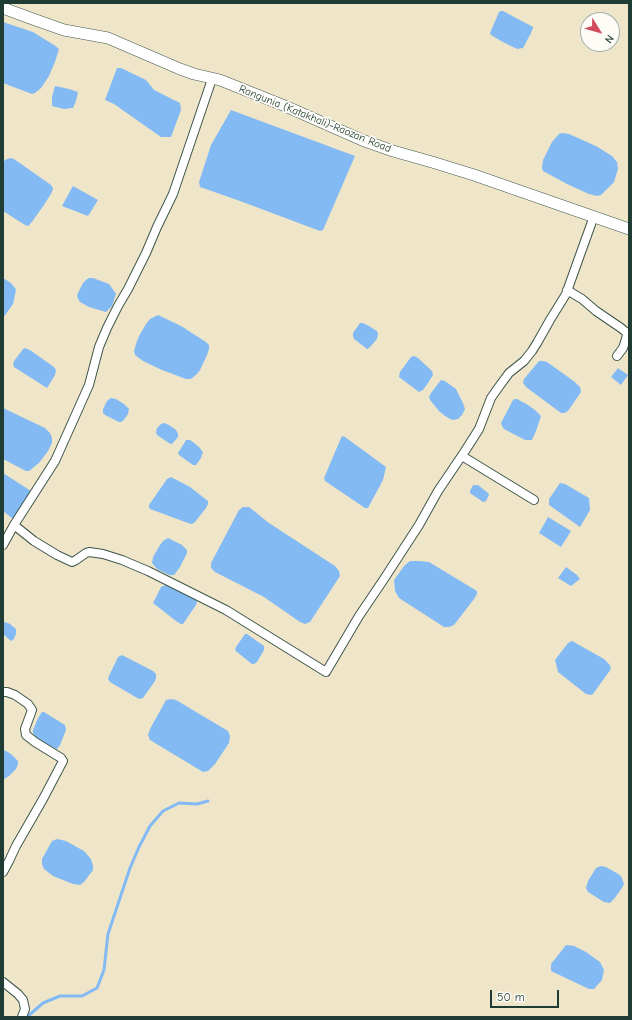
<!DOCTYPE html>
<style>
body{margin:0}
#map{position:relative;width:632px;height:1020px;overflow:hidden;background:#efe6ca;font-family:"Comic Neue",sans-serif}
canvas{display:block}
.frame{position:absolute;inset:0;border:4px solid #1f3d34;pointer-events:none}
.north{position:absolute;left:580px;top:12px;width:40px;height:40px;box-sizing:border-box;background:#fdfcf7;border:1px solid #a4b0a9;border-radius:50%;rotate:127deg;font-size:11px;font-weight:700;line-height:16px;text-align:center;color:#1f3d34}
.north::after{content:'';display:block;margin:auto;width:14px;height:18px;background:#d1495b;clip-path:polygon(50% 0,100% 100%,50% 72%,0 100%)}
.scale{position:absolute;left:490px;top:990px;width:69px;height:18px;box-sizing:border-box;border:2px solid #1f3d34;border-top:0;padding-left:5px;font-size:12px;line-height:14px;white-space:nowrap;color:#1f3d34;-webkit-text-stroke:3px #fdfcf7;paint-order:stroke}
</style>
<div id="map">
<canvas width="632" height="1020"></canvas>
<div class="frame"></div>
<div class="north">N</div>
<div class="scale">50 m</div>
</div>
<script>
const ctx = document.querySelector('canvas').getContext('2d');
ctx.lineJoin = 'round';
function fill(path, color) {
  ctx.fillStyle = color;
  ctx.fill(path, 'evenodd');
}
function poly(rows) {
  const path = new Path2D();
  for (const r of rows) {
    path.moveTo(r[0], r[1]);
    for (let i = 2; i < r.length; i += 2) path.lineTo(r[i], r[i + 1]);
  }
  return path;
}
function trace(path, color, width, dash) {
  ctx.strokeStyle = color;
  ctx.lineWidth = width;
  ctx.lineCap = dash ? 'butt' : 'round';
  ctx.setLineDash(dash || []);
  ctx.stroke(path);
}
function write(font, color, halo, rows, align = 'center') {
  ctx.font = font + ' "Comic Neue",sans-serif';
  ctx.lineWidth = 3.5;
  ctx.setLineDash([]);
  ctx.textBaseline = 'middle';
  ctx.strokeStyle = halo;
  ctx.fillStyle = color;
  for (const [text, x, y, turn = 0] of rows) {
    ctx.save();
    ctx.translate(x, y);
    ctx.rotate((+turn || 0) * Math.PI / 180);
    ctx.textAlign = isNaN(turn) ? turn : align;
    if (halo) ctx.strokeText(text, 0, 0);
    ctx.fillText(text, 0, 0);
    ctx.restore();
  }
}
const water = poly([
 [501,11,503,11,533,27,533,28,531,33,523,48,517,49,501,41,491,35,490,33,499,12],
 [3,22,33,32,54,45,59,49,55,62,49,76,41,88,35,93,32,94,3,83],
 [117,68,121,68,146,80,154,90,180,103,181,110,171,137,161,137,114,104,105,100],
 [55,86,69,89,78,92,76,101,73,108,64,109,52,106,52,97],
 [231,110,355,156,323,230,320,231,240,201,200,187,199,182,211,145],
 [562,133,569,134,596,146,612,156,617,162,618,169,614,182,601,195,597,196,589,194,567,184,543,171,542,168,543,160,552,142,559,134],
 [10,158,14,159,51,185,53,188,52,192,44,205,31,223,28,226,25,225,3,211,3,163,5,160],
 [73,186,98,200,88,216,62,206],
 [3,278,11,283,15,288,16,290,13,304,3,318],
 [89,278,93,278,109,284,112,288,116,294,112,306,106,312,89,307,80,302,78,299,77,295,83,283,86,280],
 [158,315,181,326,206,342,209,345,209,349,207,355,200,370,197,374,191,379,186,379,162,370,143,361,135,355,134,351,136,344,139,336,146,324,150,319],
 [360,323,363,323,369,326,377,331,378,334,377,339,369,348,367,349,354,339,353,336,353,333],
 [25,348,30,350,54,367,56,370,55,375,47,388,14,367,13,364,14,361,23,349],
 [414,356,418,358,432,371,433,375,428,383,423,390,419,392,399,377,400,372,411,357],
 [539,361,543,361,547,362,575,382,580,387,581,392,568,411,564,413,561,413,526,387,523,383,524,379],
 [618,368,628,375,621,385,611,377],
 [441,380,445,381,456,389,463,403,465,409,462,415,458,419,452,420,445,416,439,411,430,400,429,397,431,393],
 [111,398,116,399,124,404,129,409,128,414,123,421,121,422,119,422,105,415,103,413,103,409,107,401],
 [515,399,517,399,528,405,535,410,541,416,536,431,532,440,525,440,504,429,502,426,501,423,513,400],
 [3,408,45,428,50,433,52,438,52,443,48,451,39,463,29,471,26,471,3,459],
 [164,423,169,425,176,430,178,434,178,437,172,444,171,444,169,443,157,435,156,432,157,428,161,424],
 [342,436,345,437,386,467,383,480,368,508,365,508,325,481,324,478,341,438],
 [186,440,190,440,193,442,199,447,203,452,201,458,196,465,193,465,179,455,178,453],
 [3,473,31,491,20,510,13,519,3,511],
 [171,477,190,487,208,501,208,504,206,508,195,522,192,524,188,523,150,509,149,507,149,505,167,479],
 [560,483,565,484,589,498,590,510,580,527,549,505,549,499],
 [473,485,478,485,488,493,489,495,486,501,483,502,470,493,470,491],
 [243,507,249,507,269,523,335,566,339,571,340,576,310,622,305,624,300,622,264,597,215,572,211,568,211,563,239,510],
 [548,517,571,531,561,547,539,533],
 [168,538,182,545,187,550,187,553,180,567,174,575,169,575,157,569,152,563,153,557,160,545,163,541],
 [410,561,419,561,429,562,477,591,477,594,474,599,454,625,449,627,444,627,399,598,395,591,394,580,404,566],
 [566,567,577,575,580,579,571,586,558,578],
 [166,585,196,599,197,602,196,605,183,624,181,624,176,621,153,603,161,587],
 [5,622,10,624,16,629,16,634,13,640,11,641,3,634,3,623],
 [245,634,247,634,264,646,264,650,257,662,254,664,252,664,237,652,235,650,236,647],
 [572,641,604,659,610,665,611,669,593,694,591,695,586,694,558,672,555,660,568,643],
 [122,655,153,671,156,674,156,678,155,681,143,698,139,699,115,685,110,682,108,679,109,676,118,657],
 [171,699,176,700,228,731,230,736,229,743,215,764,208,771,203,772,150,740,148,735,150,729,166,700],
 [42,712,44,712,65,725,66,730,60,745,57,749,52,747,37,738,33,733,33,730,38,718],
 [3,750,6,751,11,754,18,761,18,764,16,769,9,776,4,779,3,779],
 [57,839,66,841,84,851,91,859,93,866,93,870,84,882,80,885,73,884,53,876,44,869,42,864,42,859,52,841],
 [601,866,606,867,620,875,622,878,624,884,622,888,614,899,610,903,604,902,588,892,586,888,588,881,596,868],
 [566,945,574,946,586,952,600,962,604,970,602,980,594,989,589,989,551,971,551,964]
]);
const stream = poly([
 [629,344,629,343],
 [27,1017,43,1003,60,996,82,996,97,988,104,970,108,934,130,868,139,847,150,826,163,811,179,803,197,804,208,801]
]);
const minor = poly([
 [567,290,582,299,596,311,621,328,626,332,627,335,625,342,623,348,617,356],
 [462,456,534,500],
 [14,525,34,541,57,555,72,562,76,560,86,553,89,552,103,554,122,560,148,571,226,610,326,672,359,616,384,579,419,525,438,491,465,451,479,429,491,398,498,388,509,373,524,361,532,351,537,343,550,320,566,294,594,216],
 [3,545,14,525,55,461,89,385,99,347,107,328,118,306,128,289,146,253,157,227,173,194,212,79],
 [3,692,7,692,15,695,28,704,32,710,25,729,26,735,35,742,61,758,63,761,43,799,16,846,9,861,3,872],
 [3,982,18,994,23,1000,25,1009,22,1017]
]);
const secondary = poly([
 [3,8,30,18,64,30,108,38,180,69,194,74,220,80,285,106,362,140,393,151,432,162,474,175,629,229]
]);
const streetNames = [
 ["Rangunia (Katakhali)-Raozan Road",315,119,22]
];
fill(water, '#83baf3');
trace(stream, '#83baf3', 3);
trace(minor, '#3e564a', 10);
trace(secondary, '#3e564a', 12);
trace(minor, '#fff', 8);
trace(secondary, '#fff', 11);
write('11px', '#1f3d34', '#fdfcf7', streetNames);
</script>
